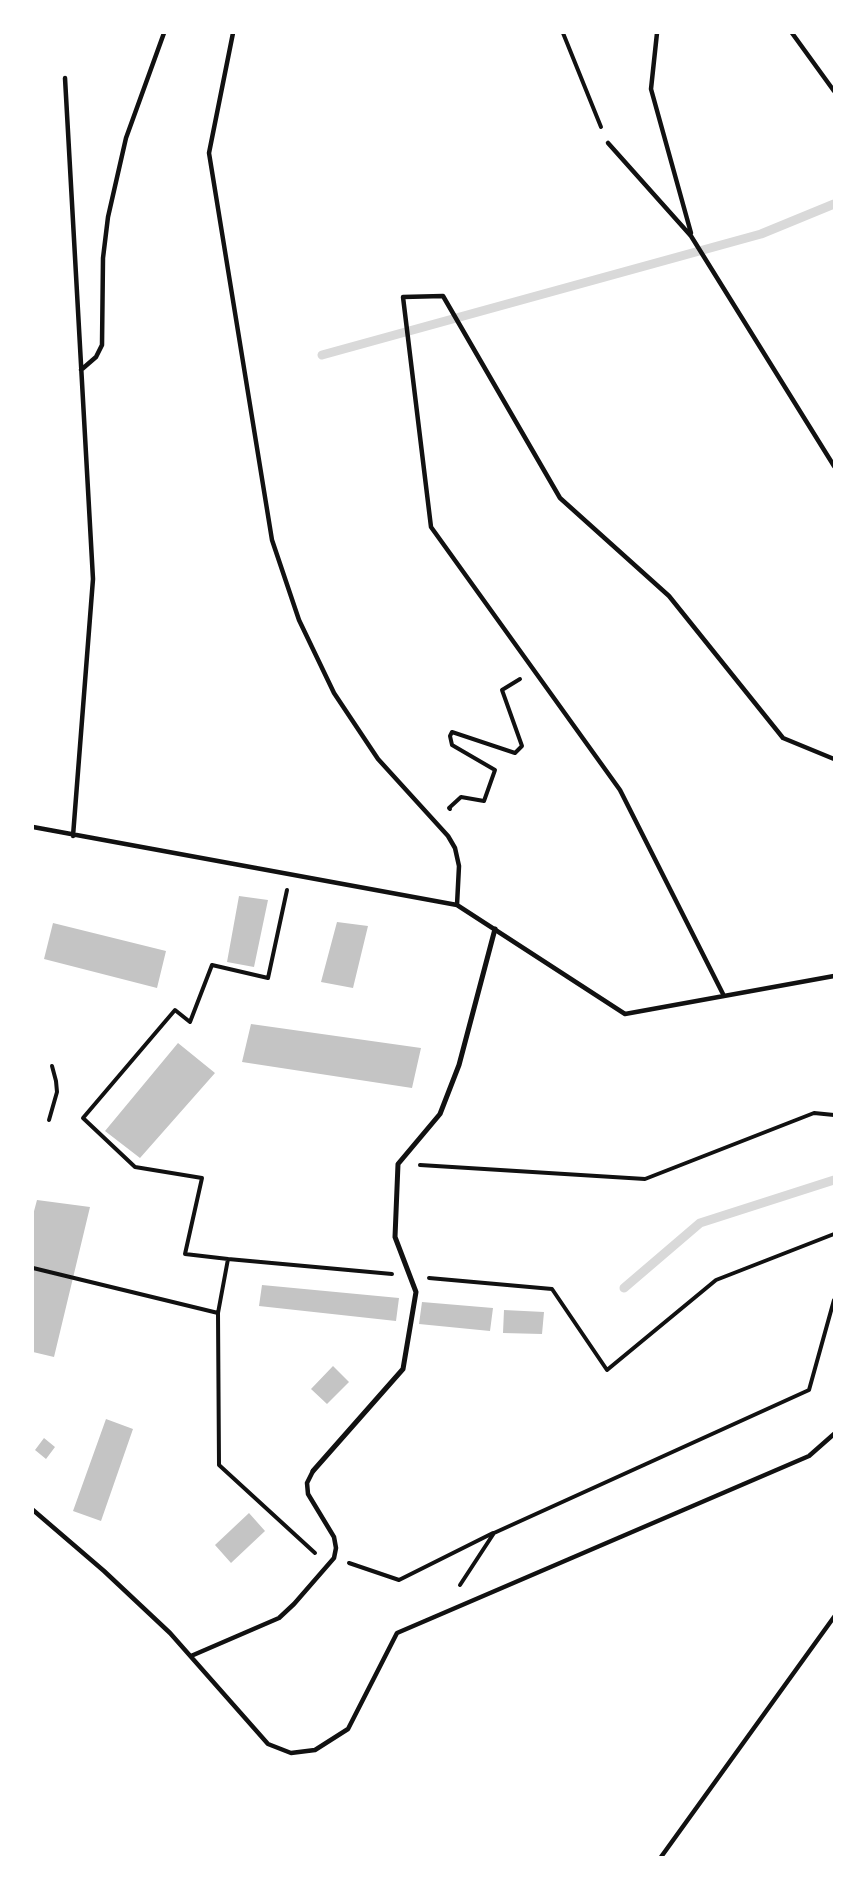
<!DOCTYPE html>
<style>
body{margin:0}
#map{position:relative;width:867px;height:1890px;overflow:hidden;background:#fff;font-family:Arial,sans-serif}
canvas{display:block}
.frame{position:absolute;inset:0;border:34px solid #fff;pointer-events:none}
</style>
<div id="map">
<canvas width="867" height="1890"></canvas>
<div class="frame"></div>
</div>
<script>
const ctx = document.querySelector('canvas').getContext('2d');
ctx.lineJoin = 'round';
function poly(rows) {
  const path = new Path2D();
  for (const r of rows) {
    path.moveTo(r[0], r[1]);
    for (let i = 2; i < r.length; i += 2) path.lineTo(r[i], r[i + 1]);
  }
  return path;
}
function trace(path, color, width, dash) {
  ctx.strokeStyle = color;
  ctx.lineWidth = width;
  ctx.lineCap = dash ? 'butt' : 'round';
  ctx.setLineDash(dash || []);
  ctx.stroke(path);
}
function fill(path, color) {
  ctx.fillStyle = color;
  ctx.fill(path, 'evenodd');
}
const stream = poly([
 [322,355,761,234,834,204],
 [624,1288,700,1223,834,1180]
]);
const building = poly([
 [239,896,268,900,254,967,227,962],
 [337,922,368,926,353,988,321,982],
 [53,923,166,951,157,988,44,959],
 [251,1024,421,1048,412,1088,242,1062],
 [178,1043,215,1073,140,1158,105,1131],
 [37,1200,90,1207,54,1357,33,1352,33,1215],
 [262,1285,399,1298,396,1321,259,1306],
 [422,1302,493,1308,490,1331,419,1324],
 [504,1310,544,1312,542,1334,503,1333],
 [333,1366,349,1382,327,1404,311,1389],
 [106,1419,133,1429,101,1521,73,1511],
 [44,1438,55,1447,46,1459,35,1450],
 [249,1513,265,1531,231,1563,215,1545]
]);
const path = poly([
 [563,33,601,127],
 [450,809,449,808,461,797,484,801,495,770,452,745,450,736,452,732,515,753,522,746,502,690,520,679],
 [49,1120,57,1092,56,1081,52,1066],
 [420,1165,645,1179,814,1113,834,1115],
 [228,1259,185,1254,202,1178,135,1167,83,1118,175,1010,190,1022,212,965,268,978,287,890],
 [33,1268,218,1313,228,1259,392,1274],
 [429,1278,552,1289,607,1370,716,1280,834,1234],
 [218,1313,219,1465,315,1553],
 [349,1563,399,1580,493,1533],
 [460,1585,494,1533,809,1390,834,1300]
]);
const service = poly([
 [233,33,209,153,272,540,299,620,334,693,378,759,448,836,455,848,459,866,457,905],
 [657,33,651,89,691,233],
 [792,33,834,91],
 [65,78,93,579,73,836],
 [608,143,691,236,834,466],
 [81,370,96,357,102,345,103,258,108,217,126,138,164,33],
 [33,827,457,905,625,1014,834,976],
 [724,996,620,790,431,527,403,297,443,296,560,498,669,596,783,738,834,759],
 [33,1510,104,1571,170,1633,268,1744,291,1753,315,1750,348,1729,397,1633,809,1456,834,1434],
 [191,1656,279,1618,294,1604,334,1558,336,1548,334,1537,308,1494,307,1483,313,1471],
 [661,1857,834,1617]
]);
const pedestrian = poly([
 [313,1471,403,1369,416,1292,395,1237,398,1164,440,1114,459,1065,495,929]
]);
trace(stream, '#d9d9d9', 9);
fill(building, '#c4c4c4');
trace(path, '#111', 4);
trace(service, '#111', 4.5);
trace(pedestrian, '#111', 5);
</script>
